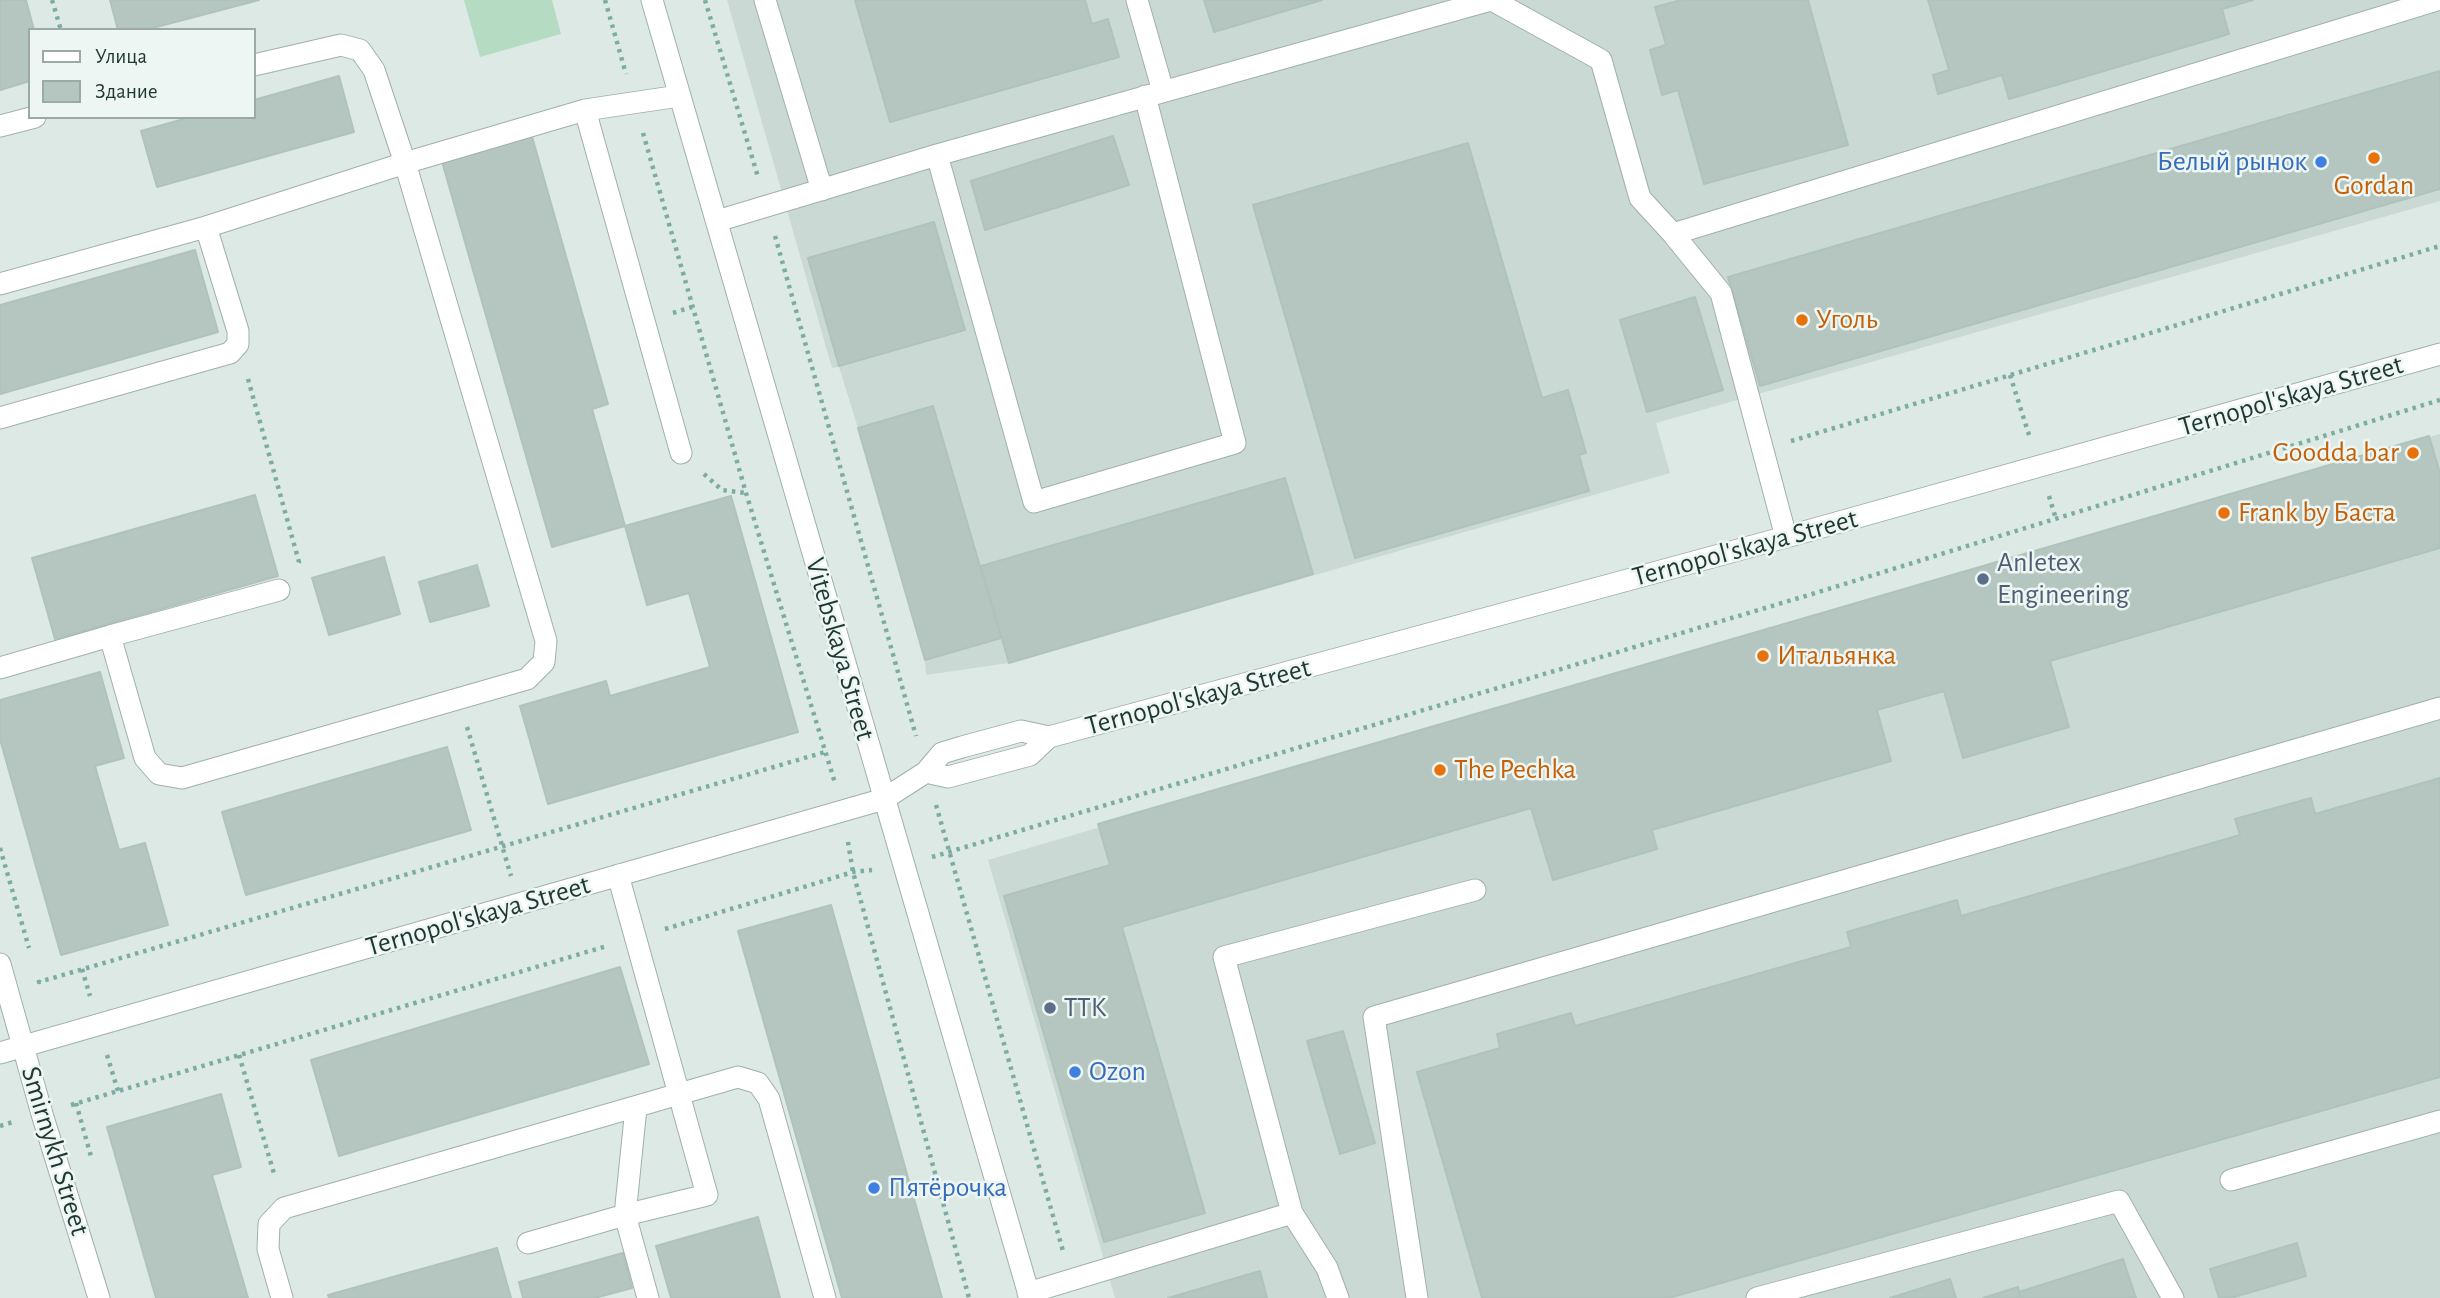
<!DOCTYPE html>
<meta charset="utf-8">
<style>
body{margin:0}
#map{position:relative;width:2440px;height:1298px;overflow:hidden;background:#dde9e5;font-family:"Alegreya Sans",sans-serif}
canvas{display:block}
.legend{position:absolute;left:28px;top:28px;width:228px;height:91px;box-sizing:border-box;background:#edf6f2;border:2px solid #9baaa6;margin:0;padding:9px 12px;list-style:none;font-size:21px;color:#1f3833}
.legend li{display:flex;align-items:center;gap:14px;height:35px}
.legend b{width:35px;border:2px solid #9baaa6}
</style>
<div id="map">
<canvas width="2440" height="1298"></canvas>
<ul class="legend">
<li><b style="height:9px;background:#fff"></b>Улица</li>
<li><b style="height:19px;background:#b5c6c1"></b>Здание</li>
</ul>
</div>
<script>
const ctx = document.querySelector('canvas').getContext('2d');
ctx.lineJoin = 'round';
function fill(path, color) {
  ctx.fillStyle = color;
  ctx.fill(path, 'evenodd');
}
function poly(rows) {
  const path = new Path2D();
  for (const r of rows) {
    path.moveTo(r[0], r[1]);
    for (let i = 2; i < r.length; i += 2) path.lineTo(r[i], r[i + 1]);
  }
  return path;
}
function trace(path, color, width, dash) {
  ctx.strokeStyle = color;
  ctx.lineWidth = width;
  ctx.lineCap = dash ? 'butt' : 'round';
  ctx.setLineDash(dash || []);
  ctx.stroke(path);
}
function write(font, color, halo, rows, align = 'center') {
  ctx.font = font + ' "Alegreya Sans",sans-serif';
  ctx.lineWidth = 5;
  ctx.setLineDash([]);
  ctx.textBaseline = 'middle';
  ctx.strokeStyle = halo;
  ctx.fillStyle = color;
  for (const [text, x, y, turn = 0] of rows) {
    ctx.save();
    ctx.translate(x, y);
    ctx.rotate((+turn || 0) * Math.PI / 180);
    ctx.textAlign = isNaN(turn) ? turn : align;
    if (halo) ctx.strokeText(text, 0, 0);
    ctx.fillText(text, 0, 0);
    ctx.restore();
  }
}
const built = poly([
 [727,0,2440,0,2440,201,1656,423,1670,473,1009,663,926,675,925,660,858,428,839,367,832,368],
 [2440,434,2440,1298,1115,1298,988,860]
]);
const green = poly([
 [464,0,552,0,561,34,480,57]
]);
const building = poly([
 [0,0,26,0,34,30,30,30,30,81,0,90,0,0],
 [110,0,259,0,145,30,118,30,110,0],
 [855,0,1085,0,1092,24,1108,19,1119,57,890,122,855,0],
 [1204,0,1322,0,1214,32,1204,0],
 [1681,0,1808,0,1848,145,1704,184,1678,90,1662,95,1650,50,1666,45,1655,7,1681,0],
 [1928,0,2253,0,2222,9,2229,34,2009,99,2002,75,1938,94,1933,75,1949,70,1928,0],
 [2440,71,2440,189,1760,386,1728,277,2440,71],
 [339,76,354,132,157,187,141,131,191,117,254,117,254,100,339,76],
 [531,133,608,404,592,409,625,526,552,547,441,158,531,133],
 [1113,136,1129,185,985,230,971,181,1113,136],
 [1468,143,1542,398,1568,390,1586,453,1579,455,1589,491,1355,558,1253,205,1468,143],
 [934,222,965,330,839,366,808,258,934,222],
 [195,250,218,332,0,394,0,305,195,250],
 [1695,297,1723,390,1647,412,1620,320,1695,297],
 [933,406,1001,638,925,660,858,428,933,406],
 [2429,436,2440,473,2440,548,2050,661,2069,727,1963,758,1944,691,1877,710,1891,761,1652,830,1657,849,1553,880,1531,808,1122,927,1205,1213,1104,1242,1004,896,1110,865,1098,824,2429,436],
 [1285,478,1313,574,1009,663,981,566,1285,478],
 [255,495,278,576,55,639,32,558,255,495],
 [731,496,798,732,548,804,520,706,606,681,610,696,710,667,689,593,647,605,625,526,731,496],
 [384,557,400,614,329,635,312,578,384,557],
 [477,565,489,606,430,622,419,582,477,565],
 [100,672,124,758,95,766,119,850,145,843,168,925,61,955,0,739,0,700,100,672],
 [447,747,471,830,246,895,222,812,447,747],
 [2440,778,2440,1077,1669,1298,1482,1298,1417,1072,1500,1048,1497,1034,1571,1013,1575,1026,1851,947,1847,932,1957,900,1961,916,2240,835,2235,819,2311,798,2315,814,2440,778],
 [831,905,942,1298,842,1298,738,931,831,905],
 [620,967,649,1064,339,1156,311,1060,620,967],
 [1343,1031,1375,1143,1340,1154,1307,1041,1343,1031],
 [221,1094,241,1167,212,1175,248,1298,156,1298,107,1127,221,1094],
 [758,1217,780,1298,671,1298,656,1246,758,1217],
 [2297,1243,2306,1276,2231,1298,2219,1298,2210,1269,2297,1243],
 [497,1248,511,1298,329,1298,328,1295,497,1248],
 [623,1253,632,1288,595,1298,523,1298,519,1282,623,1253],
 [2123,1259,2136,1298,2021,1298,2019,1292,2123,1259],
 [1260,1271,1267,1298,1168,1298,1260,1271],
 [1950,1279,1956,1298,1890,1298,1950,1279],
 [2018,1287,2021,1298,1983,1298,2018,1287]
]);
const path = poly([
 [52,0,61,30],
 [605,0,626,74],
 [705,0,758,177],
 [643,133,746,493,835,783],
 [775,236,916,736],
 [673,313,692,307],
 [2010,375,2030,438],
 [248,379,299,562,297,565],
 [1791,441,2440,246],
 [704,474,722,490,746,493],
 [2049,496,2056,519],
 [467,727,511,876],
 [936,805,1063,1251],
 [848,842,853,872,969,1298],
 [0,848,29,948],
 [932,857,1812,594,2440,400],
 [665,929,853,872,872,870],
 [82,969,90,996],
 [39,980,39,982,825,752],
 [107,1055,118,1091],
 [239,1055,275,1177],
 [76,1103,92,1160],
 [71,1105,607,946],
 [0,1126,13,1122]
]);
const minor = poly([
 [652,0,1030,1298],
 [765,0,822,190],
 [1137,0,1163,91],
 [1492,0,1601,60,1640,198,1673,234,1721,293,1786,537],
 [585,110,681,453],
 [0,126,35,117],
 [937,155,1034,502,1235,443,1145,96],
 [717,221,937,155,1491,0],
 [1673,234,2437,0],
 [0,284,206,227,405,163,585,110,679,96],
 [0,418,230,353,238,344,238,331,206,227],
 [110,636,279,590],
 [0,668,110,636,145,758,159,774,182,778,527,679,544,662,546,641,405,163,374,70,360,50,341,45,254,65],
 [926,772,948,777,1030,755,1049,737,1786,537,2440,354],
 [0,964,42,1114,99,1298],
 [0,1053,884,799,926,772,942,753,962,747,1021,731,1049,737],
 [636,1108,625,1215,648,1298],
 [2231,1180,2440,1121],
 [528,1243,625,1215,707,1195,618,875],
 [1028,1293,1292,1213],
 [282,1298,268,1249,269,1224,284,1208,738,1077,758,1083,769,1099,825,1298],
 [1338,1298,1327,1268,1292,1213,1224,957,1475,890],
 [1417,1298,1374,1017,2440,708],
 [1757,1298,2119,1201,2173,1298]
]);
const markers = [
 [2374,158,7,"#e8710a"],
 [2321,162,7,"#3f7fe0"],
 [1802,320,7,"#e8710a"],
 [2413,453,7,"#e8710a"],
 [2224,513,7,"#e8710a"],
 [1983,579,7,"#5c6f8a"],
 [1763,656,7,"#e8710a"],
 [1440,770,7,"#e8710a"],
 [1050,1008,7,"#5c6f8a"],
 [1075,1072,7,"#3f7fe0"],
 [874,1188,7,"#3f7fe0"]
];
const shopNames = [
 ["Белый рынок",2307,162,"right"],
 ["Ozon",1089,1072],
 ["Пятёрочка",888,1188]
];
const foodNames = [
 ["Gordan",2374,186,"center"],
 ["Уголь",1816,320],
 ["Goodda bar",2399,453,"right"],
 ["Frank by Баста",2238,513],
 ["Итальянка",1777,656],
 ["The Pechka",1454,770]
];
const streetNames = [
 ["Ternopol'skaya Street",2291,396,-16],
 ["Ternopol'skaya Street",1745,548,-15],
 ["Vitebskaya Street",840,649,74],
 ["Ternopol'skaya Street",1198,697,-15],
 ["Ternopol'skaya Street",478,916,-16],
 ["Smirnykh Street",55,1151,73]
];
const serviceNames = [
 ["Anletex",1997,563],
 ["Engineering",1997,595],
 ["ТТК",1064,1008]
];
fill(built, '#cbd9d4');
fill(green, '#b5dbc3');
fill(building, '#b5c6c1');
trace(building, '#b0c2bc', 2);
trace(minor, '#a0b0ac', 23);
trace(path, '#7dada2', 4.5, [3.5, 5]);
trace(minor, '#fff', 21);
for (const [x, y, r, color] of markers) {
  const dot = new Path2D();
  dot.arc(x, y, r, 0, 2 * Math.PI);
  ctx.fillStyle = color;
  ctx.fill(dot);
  trace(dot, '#edf6f2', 2.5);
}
write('28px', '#366cbe', '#edf6f2', shopNames, 'left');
write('28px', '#c56008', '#edf6f2', foodNames, 'left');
write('28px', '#1f3833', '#edf6f2', streetNames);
write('28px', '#4e5e75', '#edf6f2', serviceNames, 'left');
</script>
